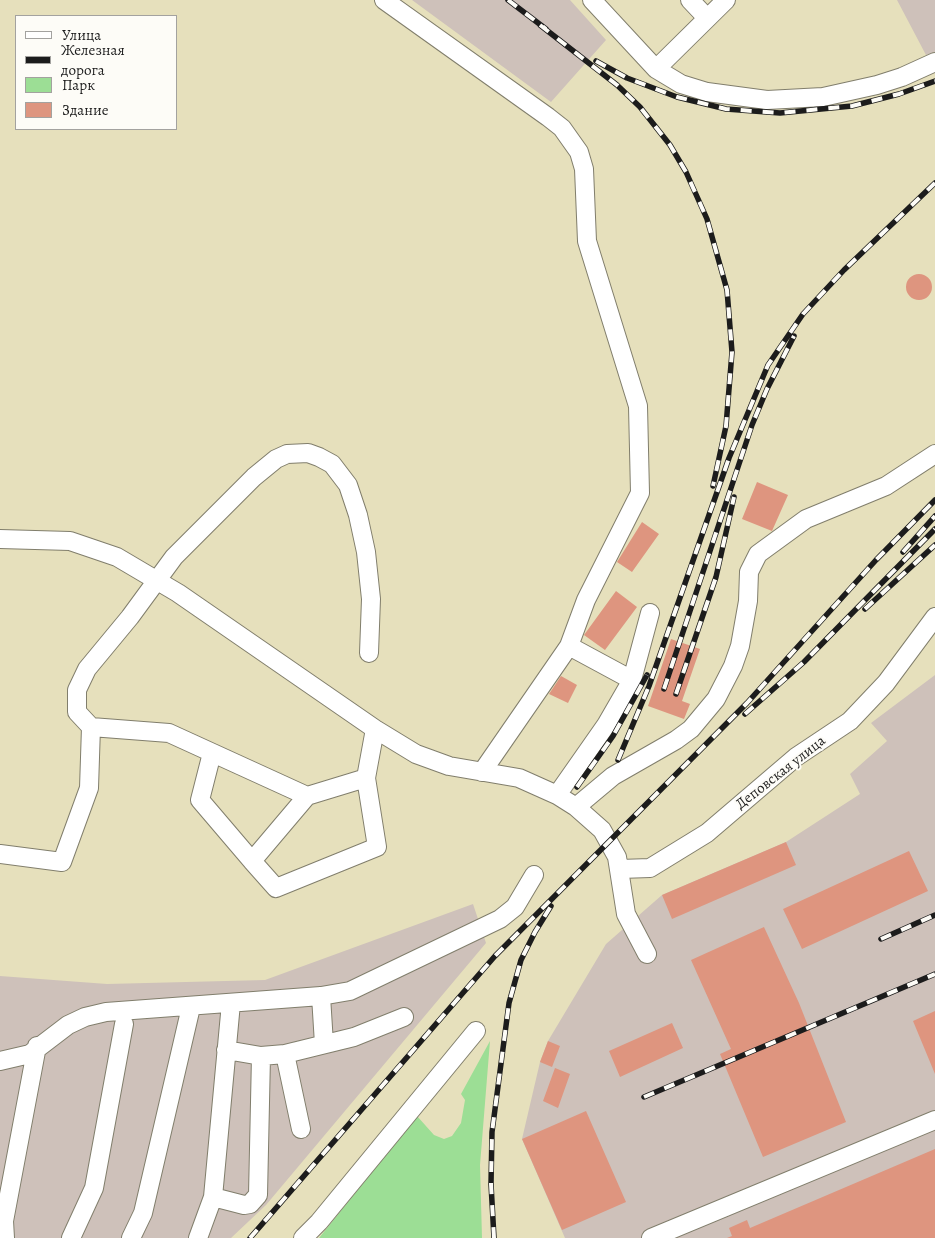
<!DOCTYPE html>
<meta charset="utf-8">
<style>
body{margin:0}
#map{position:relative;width:935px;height:1238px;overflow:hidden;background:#e6e0bc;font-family:Alegreya,serif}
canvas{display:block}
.legend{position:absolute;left:15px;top:15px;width:162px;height:115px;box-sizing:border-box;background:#fdfcf7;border:1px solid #a3a29f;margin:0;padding:6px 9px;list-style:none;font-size:15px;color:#1c1c1c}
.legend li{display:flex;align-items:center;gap:10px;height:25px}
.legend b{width:25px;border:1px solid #a3a29f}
</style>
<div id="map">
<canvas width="935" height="1238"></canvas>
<ul class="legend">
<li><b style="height:6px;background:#fff"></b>Улица</li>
<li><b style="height:6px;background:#1c1c1c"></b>Железная дорога</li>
<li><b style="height:14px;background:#9cde95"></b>Парк</li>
<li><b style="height:14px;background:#de957f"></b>Здание</li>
</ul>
</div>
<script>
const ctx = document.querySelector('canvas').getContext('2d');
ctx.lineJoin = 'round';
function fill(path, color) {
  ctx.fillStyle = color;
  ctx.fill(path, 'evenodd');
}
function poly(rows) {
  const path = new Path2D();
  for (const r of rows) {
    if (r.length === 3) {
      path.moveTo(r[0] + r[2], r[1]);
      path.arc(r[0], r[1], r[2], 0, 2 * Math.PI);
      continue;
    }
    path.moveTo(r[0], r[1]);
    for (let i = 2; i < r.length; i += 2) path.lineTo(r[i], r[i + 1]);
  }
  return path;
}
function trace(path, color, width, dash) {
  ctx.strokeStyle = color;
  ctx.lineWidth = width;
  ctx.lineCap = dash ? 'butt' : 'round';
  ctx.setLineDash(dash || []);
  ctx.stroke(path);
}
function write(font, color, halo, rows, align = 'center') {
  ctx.font = font + ' Alegreya,serif';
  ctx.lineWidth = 4;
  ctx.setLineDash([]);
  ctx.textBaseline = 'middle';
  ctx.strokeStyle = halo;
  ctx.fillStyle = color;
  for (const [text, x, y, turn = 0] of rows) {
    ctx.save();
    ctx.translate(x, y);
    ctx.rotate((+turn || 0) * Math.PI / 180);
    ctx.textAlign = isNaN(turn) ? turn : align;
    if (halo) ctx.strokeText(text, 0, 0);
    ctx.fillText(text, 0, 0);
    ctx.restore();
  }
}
const industrial = poly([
 [412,0,570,0,606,40,551,102],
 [897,0,935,0,935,52,926,55],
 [935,675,935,1238,565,1238,522,1139,540,1062,548,1041,606,944,662,895,786,842,860,794,850,774,887,741,871,723],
 [473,904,486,943,266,1205,231,1238,0,1238,0,976,107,984,265,980]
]);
const green = poly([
 [490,1041,480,1165,482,1238,319,1238,417,1116,434,1135,444,1139,452,1136,461,1123,465,1100,461,1094]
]);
const building = poly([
 [919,287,13],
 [757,482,788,495,772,531,742,519],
 [642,522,659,534,632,572,617,562],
 [616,591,637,607,605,650,584,635],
 [671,639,700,649,682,701,690,704,684,719,648,706],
 [561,676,577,685,568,703,549,694],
 [786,842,796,865,672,919,662,895],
 [909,851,928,891,802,949,783,909],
 [764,927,799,1003,846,1122,763,1157,720,1054,731,1049,691,960],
 [935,1011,935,1074,913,1021],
 [672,1023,683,1048,620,1077,609,1051],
 [548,1041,560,1046,552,1067,540,1062],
 [555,1068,570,1074,558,1108,543,1101],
 [586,1111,626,1202,562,1230,522,1139],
 [935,1149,935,1238,727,1238,732,1236,729,1228,747,1220,750,1228]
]);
const minor = poly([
 [384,0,548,117,562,128,579,152,584,169,587,241,638,406,640,493,586,600,569,646,482,772],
 [592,0,656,69,681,84,707,92,767,100,823,97,877,85,902,77,935,62],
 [690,0,707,18],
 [656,69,726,0],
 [0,539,70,541,117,557,178,593,375,729,416,754,449,766,519,778,557,795,576,807,602,830,617,857,626,914,647,954],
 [569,646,632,680],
 [369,653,371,599,366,552,358,515,348,485,332,464,319,457,308,453,287,454,276,459,254,477,174,557,130,617,87,669,77,690,77,712,91,727,169,733,307,796,366,778,375,729],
 [212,753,200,800,252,861],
 [557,795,606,725,632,680,650,613],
 [307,796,252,861,276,888,377,847,366,778],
 [576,807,613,776,676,740,691,729,716,699,733,666,740,646,748,601,749,572,758,554,806,519,886,486,935,454],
 [0,854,62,862,89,788,91,727],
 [620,869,650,868,707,833,796,757,850,721,886,683,935,617],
 [321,996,324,1044],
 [226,1050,261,1056,285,1054,354,1037,404,1017],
 [285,1054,301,1129],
 [0,1061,30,1054,68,1025,85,1017,106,1012,321,996,350,991,500,919,515,907,534,875],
 [213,1197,244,1205,250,1204,258,1195,261,1056],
 [5,1238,4,1221,37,1046],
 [71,1238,94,1188,124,1024],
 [131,1238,143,1213,191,1007],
 [198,1238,213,1197,231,1003],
 [303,1238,319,1222,476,1031],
 [651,1238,935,1120]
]);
const rail = poly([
 [508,0,546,29],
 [540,25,617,85,640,107,670,145,686,172,707,219,727,290,732,352,726,426,713,486],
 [596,61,627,78,677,97,726,109,780,113,852,106,899,94,935,81],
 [903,552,935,516],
 [865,609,935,545],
 [664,689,752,425,767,389,794,336],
 [676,694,716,577,734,497],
 [745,714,804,662,935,529],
 [618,760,649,686,729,458,768,365,803,314,844,270,935,183],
 [577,787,613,736,647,675],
 [881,939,935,915],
 [644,1097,935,974],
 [250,1238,495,956,747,703,876,560,935,500],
 [494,1238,491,1184,492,1132,509,1003,521,960,535,932,551,906]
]);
const streetNames = [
 ["Деповская улица",781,773,-38]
];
fill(industrial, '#cec1ba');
fill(green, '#9cde95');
fill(building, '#de957f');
trace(minor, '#817e6c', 20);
trace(minor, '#fff', 18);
trace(rail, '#1c1c1c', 5.5);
trace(rail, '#fdfcf7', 4, [11]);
write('15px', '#1c1c1c', '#fdfcf7', streetNames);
</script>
